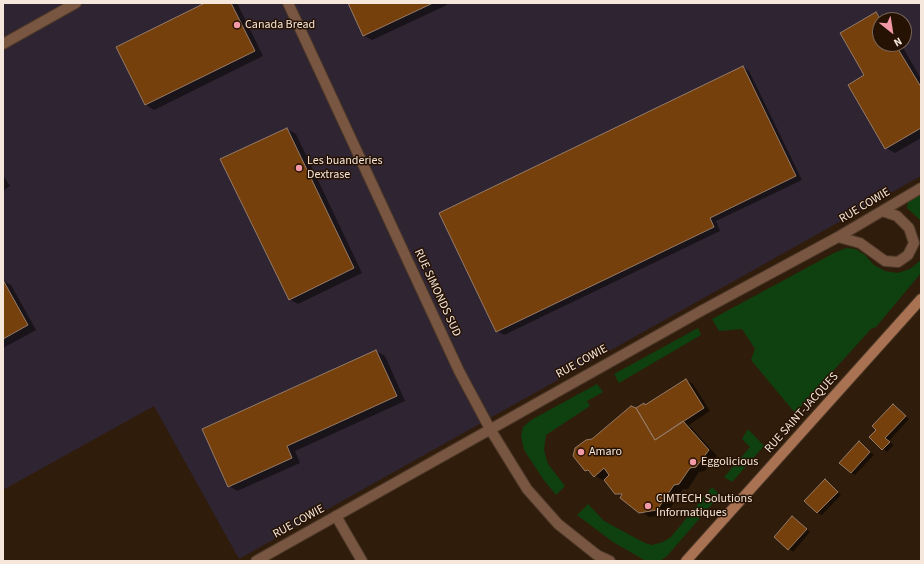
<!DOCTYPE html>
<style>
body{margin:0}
#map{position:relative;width:924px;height:564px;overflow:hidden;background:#301c0b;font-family:"Source Sans 3",sans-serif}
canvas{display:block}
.frame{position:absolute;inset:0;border:4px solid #f5e7dc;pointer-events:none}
.north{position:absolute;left:872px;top:12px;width:40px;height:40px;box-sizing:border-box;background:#261203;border:1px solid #79675a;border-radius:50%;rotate:150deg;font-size:11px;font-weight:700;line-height:16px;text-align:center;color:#f5e7dc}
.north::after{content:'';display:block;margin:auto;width:14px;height:18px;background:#f39aa8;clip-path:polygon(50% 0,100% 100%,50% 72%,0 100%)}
</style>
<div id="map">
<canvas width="924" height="564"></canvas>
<div class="frame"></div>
<div class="north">N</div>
</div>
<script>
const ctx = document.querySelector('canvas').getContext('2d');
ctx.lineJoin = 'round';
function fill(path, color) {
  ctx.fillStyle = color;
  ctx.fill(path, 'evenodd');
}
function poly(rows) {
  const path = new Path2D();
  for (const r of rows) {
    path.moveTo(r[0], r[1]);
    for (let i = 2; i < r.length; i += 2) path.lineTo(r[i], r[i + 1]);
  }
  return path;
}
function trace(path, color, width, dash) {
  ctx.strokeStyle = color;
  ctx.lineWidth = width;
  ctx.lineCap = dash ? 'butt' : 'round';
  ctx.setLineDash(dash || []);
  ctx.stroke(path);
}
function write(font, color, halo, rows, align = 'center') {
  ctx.font = font + ' "Source Sans 3",sans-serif';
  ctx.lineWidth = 3;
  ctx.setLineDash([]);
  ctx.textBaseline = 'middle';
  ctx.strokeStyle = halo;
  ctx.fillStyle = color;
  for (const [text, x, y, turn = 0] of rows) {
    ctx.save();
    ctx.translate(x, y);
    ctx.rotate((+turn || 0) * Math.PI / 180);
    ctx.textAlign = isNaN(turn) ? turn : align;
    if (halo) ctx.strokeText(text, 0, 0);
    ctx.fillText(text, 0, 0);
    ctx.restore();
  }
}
const industrial = poly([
 [3,3,921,3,921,176,239,559,154,406,3,490],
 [880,20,904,20,904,44,880,44]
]);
const green = poly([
 [921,195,921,221,907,208,908,202],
 [846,248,856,249,865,255,874,265,885,271,897,273,910,269,921,260,921,273,876,327,871,329,795,413,751,360,755,349,742,329,719,331,712,319,834,253],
 [698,328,701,335,619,383,614,374],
 [597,384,603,392,587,401,590,406,546,435,544,450,548,464,565,486,556,495,543,479,524,450,521,436,523,427,531,420],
 [748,429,764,446,732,482,724,477,750,447,742,439],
 [712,487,720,495,667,556,660,561,646,561,613,542,577,515,588,504,604,521,645,543,652,545,663,542,671,537]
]);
const shadow = poly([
 [207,3,237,3,263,56,154,110,146,105,117,47],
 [349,3,446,3,447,5,372,40,363,35],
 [876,13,886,20,880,20,880,44,901,44,921,79,921,138,895,153,886,148,866,75],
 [743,67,749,71,802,180,716,221,720,231,504,335,497,331],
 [287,129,296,134,362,273,298,304,289,299],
 [3,175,10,186,3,191],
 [3,281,11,285,36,330,3,348],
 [376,351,385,356,405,401,295,451,300,463,237,491,229,486],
 [686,380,693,384,710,411,689,425,717,456,705,471,699,472,688,489,683,489,666,515,649,517,616,493,605,480,604,481,585,470,593,440,644,404,647,405],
 [893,405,909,419,889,441,894,445,887,452,870,437,878,430],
 [859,443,874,455,855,475,851,473],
 [825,480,841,495,822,515,817,513],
 [797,520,810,532,793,552,775,537]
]);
const building = poly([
 [205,3,231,3,255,51,145,105,116,47,205,3],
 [348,3,433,3,363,36,348,3],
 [876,12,881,20,880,44,895,44,921,87,921,128,885,149,848,85,864,75,840,33,876,12],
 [743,66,796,176,710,218,714,227,496,332,439,213,743,66],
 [287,128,354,268,289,300,220,159,287,128],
 [3,280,28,325,3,339,3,280],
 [376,350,397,396,287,446,292,458,228,487,202,429,376,350],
 [686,379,704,408,655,440,636,408,644,403,645,405,686,379],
 [893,404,906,416,885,438,890,442,882,450,869,437,876,430,872,426,893,404],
 [631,406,636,408,655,440,683,421,709,450,696,467,690,468,679,484,674,485,657,510,639,513,620,498,622,494,615,494,604,480,609,475,604,468,594,477,588,470,585,471,573,456,575,448,586,440,592,439,631,406],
 [859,441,870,452,851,473,839,463,859,441],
 [825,479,838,492,817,513,804,501,825,479],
 [792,516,807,529,788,550,774,537,792,516]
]);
const minor = poly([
 [3,44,76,3],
 [336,516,362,561]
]);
const tertiary = poly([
 [288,3,459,371,490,429,527,489,558,524,597,555,610,561],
 [838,237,860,243,885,261,898,262,908,255,914,243,909,228,897,216,882,211],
 [256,561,701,311,838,237,921,188]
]);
const secondary = poly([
 [686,561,921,299]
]);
const markers = [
 [237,25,4,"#f39aa8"],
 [299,168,4,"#f39aa8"],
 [581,452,4,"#f39aa8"],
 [693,462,4,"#f39aa8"],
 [648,506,4,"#f39aa8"]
];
const poiNames = [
 ["Canada Bread",245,25],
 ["Les buanderies",307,161],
 ["Dextrase",307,175],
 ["Amaro",589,452],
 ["Eggolicious",701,462],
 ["CIMTECH Solutions",656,499],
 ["Informatiques",656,513]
];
const streetNames = [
 ["RUE COWIE",865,206,-31],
 ["RUE SIMONDS SUD",437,293,65],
 ["RUE COWIE",582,362,-29],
 ["RUE SAINT-JACQUES",802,413,-48],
 ["RUE COWIE",299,522,-29]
];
fill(industrial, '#2f2432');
fill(green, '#0f4010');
fill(shadow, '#0007');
fill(building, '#76400c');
trace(building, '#957b68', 1);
trace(minor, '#4c3828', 12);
trace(tertiary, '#4c3828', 12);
trace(secondary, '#4c3828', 12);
trace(minor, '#785642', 10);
trace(tertiary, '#785642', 10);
trace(secondary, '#a97353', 10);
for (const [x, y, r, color] of markers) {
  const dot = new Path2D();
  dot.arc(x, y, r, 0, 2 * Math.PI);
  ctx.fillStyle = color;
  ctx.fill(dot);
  trace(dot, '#261203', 1.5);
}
write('12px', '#f5e7dc', '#261203', poiNames, 'left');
write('12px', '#f5e7dc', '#261203', streetNames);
</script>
